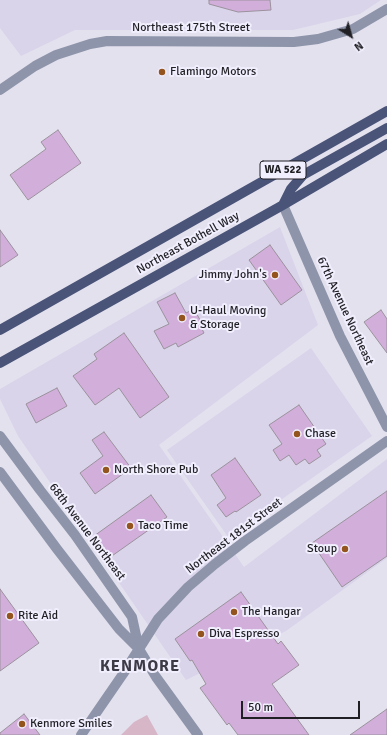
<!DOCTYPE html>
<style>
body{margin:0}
#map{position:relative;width:387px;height:735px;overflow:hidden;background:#e4e1ef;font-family:Signika,sans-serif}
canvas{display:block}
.north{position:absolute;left:331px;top:16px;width:40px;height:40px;-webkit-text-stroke:3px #f1eefd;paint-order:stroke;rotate:143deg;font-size:11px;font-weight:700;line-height:16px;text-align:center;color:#201f24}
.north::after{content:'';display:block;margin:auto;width:14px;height:18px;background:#201f24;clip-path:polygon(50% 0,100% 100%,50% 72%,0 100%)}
.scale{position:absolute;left:241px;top:701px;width:119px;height:18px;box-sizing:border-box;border:2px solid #201f24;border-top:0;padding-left:5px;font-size:12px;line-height:14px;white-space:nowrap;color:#201f24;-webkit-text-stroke:3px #f1eefd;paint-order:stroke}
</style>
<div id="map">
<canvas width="387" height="735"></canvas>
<div class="north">N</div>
<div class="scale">50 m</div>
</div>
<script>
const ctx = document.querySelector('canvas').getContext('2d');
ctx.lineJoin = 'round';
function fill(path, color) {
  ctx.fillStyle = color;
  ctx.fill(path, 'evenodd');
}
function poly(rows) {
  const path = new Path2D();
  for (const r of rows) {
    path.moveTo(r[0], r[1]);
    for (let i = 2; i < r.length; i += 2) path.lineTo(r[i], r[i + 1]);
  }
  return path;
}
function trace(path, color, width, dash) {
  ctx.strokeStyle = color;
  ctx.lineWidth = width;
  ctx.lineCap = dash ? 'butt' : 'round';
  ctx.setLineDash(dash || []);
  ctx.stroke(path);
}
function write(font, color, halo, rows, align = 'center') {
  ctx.font = font + ' Signika,sans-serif';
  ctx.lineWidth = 4;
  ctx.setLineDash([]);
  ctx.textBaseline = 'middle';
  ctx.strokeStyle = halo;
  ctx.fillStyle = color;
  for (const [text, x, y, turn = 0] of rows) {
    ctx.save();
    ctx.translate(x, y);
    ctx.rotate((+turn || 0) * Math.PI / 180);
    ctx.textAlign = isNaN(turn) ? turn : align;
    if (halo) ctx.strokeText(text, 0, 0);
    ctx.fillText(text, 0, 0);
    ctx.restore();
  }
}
const built = poly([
 [0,0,381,0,360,14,293,30,75,30,21,56,0,28],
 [280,227,318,325,159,445,244,567,387,459,387,558,286,631,186,680,18,436,0,399,0,389],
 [311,348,372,436,228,537,167,450]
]);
const green = poly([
 [147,715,158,735,121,735,134,722]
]);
const building = poly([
 [209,0,270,0,271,10,238,12,209,4,209,0],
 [58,130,81,163,28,200,10,175,46,149,41,142,58,130],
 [0,230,18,255,0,267,0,230],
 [270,245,302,290,281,305,249,260,270,245],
 [175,293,186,313,194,309,204,327,202,329,204,333,178,347,176,343,164,349,154,331,169,324,157,302,175,293],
 [381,310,387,319,387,353,364,322,381,310],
 [124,333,169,397,140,418,119,388,95,405,73,376,97,359,94,354,124,333],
 [57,388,67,406,36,423,26,404,57,388],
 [299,405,326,444,317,450,321,456,309,464,305,459,296,465,289,455,280,461,273,450,282,444,269,425,299,405],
 [104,432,131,468,95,494,80,473,103,456,92,440,104,432],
 [235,458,261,495,236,512,235,511,226,517,217,505,226,498,211,475,235,458],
 [387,491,387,556,342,587,312,543,387,491],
 [151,495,167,517,109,558,94,536,151,495],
 [0,589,39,643,0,671,0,589],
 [241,592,278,644,281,641,299,665,272,684,309,735,238,735,229,723,227,725,200,688,206,684,192,660,190,661,175,639,241,592],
 [387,709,387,735,350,735,387,709],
 [24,714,40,735,0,735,0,733,24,714]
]);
const minor = poly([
 [0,90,35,66,56,55,90,44,107,41,294,42,318,39,353,29,387,9],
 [283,205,340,336,387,427],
 [0,436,40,490,75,535,132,617,139,649],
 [0,472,57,549,119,629,139,649,156,677,198,735],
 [81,735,123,674,158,619,188,587,215,564,245,541,387,441]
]);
const major = poly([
 [283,205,291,189,303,175,387,128],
 [0,330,387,111],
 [0,363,283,205,387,144]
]);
const markers = [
 [162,72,4,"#94541d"],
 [275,275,4,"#94541d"],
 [182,318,4,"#94541d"],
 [297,434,4,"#94541d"],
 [106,470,4,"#94541d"],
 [130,526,4,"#94541d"],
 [345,549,4,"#94541d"],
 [234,612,4,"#94541d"],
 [10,616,4,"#94541d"],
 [201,634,4,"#94541d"],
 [22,724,4,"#94541d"]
];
const shields = [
 [283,170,46]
];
const shieldNames = [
 ["WA 522",283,170]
];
const streetNames = [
 ["Northeast 175th Street",191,28],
 ["Northeast Bothell Way",188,243,-29],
 ["67th Avenue Northeast",345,311,65],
 ["68th Avenue Northeast",87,532,53],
 ["Northeast 181st Street",234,536,-37]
];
const poiNames = [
 ["Flamingo Motors",170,72],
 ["Jimmy John's",267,275,"right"],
 ["U-Haul Moving",190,311],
 ["& Storage",190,325],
 ["Chase",305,434],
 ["North Shore Pub",114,470],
 ["Taco Time",138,526],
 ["Stoup",337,549,"right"],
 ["The Hangar",242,612],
 ["Rite Aid",18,616],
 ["Diva Espresso",209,634],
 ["Kenmore Smiles",30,724]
];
const districtNames = [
 ["KENMORE",140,667]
];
fill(built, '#d9d4ea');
fill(green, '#d6b6c7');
fill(building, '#d2afdb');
trace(building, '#9b929d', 1);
trace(minor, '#8e95aa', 10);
trace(major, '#495478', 10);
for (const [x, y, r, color] of markers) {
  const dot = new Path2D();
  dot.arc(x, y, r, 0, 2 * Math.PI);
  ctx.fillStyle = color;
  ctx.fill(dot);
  trace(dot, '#f1eefd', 1.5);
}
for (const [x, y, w] of shields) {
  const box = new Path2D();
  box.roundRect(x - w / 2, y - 9, w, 18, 3);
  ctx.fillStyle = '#f1eefd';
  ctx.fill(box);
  trace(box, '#201f24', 1);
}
write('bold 11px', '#201f24', null, shieldNames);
write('12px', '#201f24', '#f1eefd', streetNames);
write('12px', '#201f24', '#f1eefd', poiNames, 'left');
ctx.letterSpacing = '1px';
write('bold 16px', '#3d3b46', '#f1eefd', districtNames);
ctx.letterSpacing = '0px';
</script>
